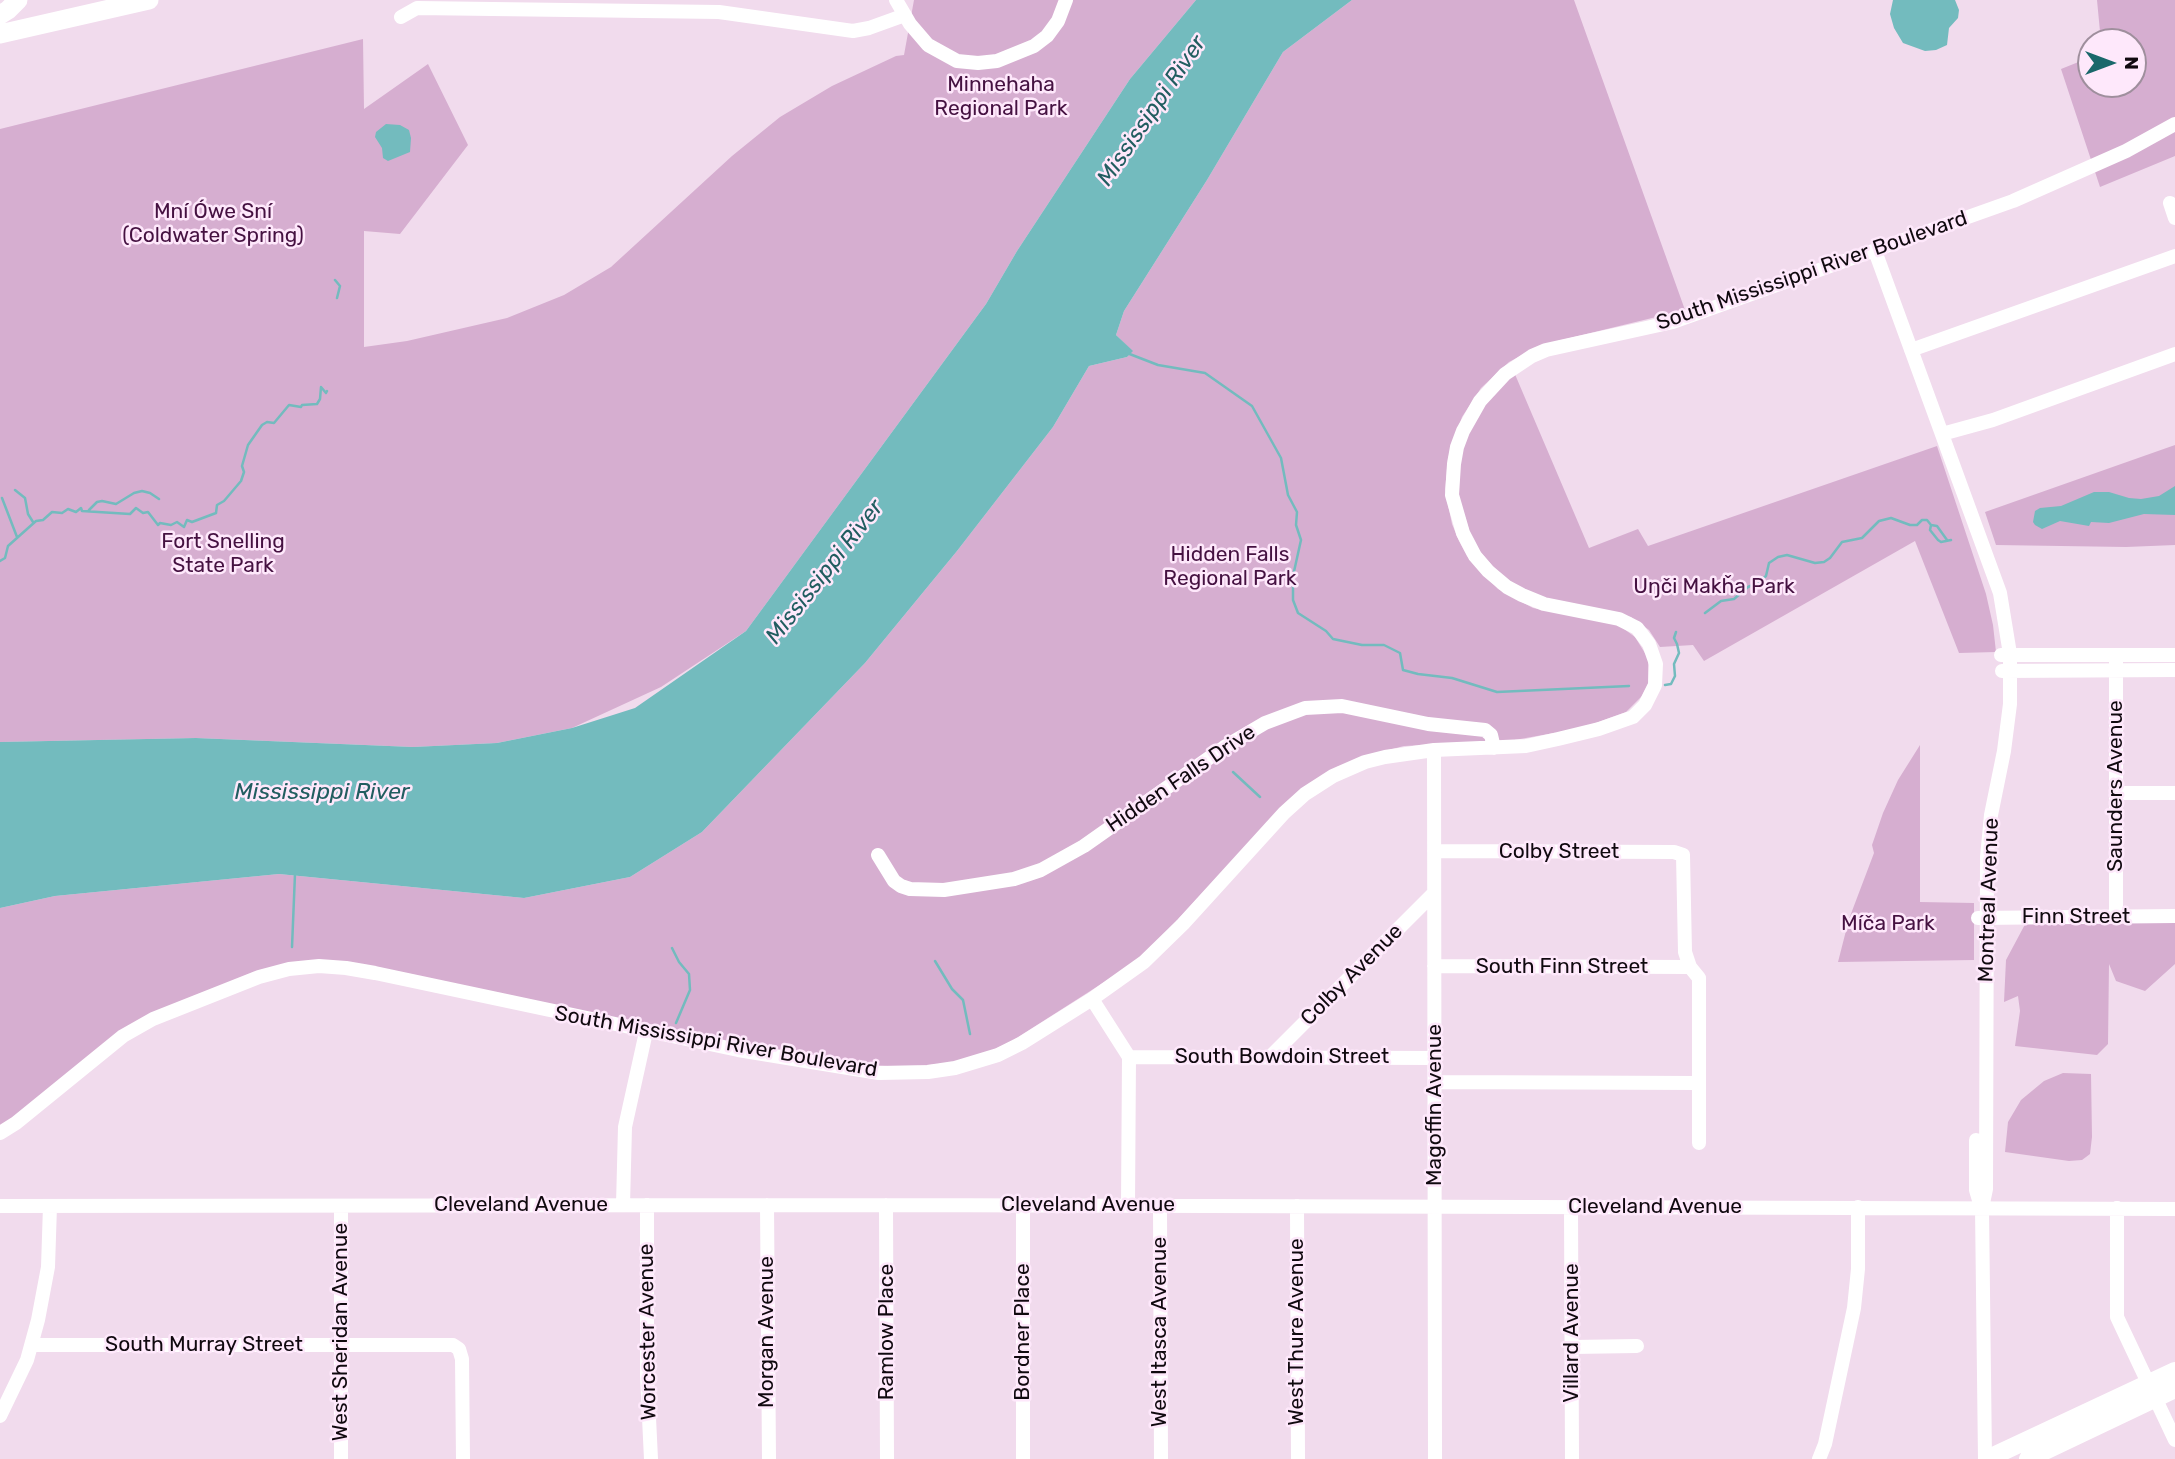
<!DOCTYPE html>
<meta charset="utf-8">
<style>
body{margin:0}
#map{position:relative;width:2175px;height:1459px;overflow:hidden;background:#f1dbed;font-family:Rubik,sans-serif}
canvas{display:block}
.north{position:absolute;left:2077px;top:28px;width:70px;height:70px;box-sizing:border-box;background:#fee8fb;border:2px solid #9f8f9d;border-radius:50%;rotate:90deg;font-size:19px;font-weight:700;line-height:28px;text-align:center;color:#10090f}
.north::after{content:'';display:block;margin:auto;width:24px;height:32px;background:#1a686b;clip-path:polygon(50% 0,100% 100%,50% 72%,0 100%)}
</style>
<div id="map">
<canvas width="2175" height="1459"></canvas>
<div class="north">N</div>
</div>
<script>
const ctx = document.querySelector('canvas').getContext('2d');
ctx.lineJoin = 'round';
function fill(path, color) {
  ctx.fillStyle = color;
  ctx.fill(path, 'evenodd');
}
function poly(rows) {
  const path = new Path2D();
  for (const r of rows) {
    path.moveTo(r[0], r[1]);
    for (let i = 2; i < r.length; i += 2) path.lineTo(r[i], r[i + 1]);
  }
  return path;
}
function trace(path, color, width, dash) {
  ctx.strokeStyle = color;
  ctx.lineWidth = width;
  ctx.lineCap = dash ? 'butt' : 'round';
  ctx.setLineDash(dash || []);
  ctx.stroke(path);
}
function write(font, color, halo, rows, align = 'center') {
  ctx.font = font + ' Rubik,sans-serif';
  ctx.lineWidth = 5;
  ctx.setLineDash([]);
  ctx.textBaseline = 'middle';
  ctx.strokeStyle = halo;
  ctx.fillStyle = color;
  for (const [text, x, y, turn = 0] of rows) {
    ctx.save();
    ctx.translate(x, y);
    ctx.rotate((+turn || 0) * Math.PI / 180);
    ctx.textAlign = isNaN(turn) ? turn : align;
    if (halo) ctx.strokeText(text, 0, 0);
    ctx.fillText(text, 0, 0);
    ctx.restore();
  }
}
const green = poly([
 [914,0,1196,0,1130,79,1017,251,986,304,746,631,661,687,572,728,497,743,413,747,196,738,0,742,0,129,363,39,364,109,428,64,468,145,400,234,364,231,364,347,407,341,507,318,564,295,611,267,732,156,780,117,832,86,896,56,904,55],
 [1352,0,1574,0,1685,310,1541,345,1509,362,1481,388,1462,417,1448,458,1445,490,1452,524,1459,541,1467,556,1498,589,1533,608,1610,623,1620,626,1635,637,1648,658,1648,684,1642,696,1626,712,1582,728,1509,741,1404,746,1365,756,1337,767,1285,804,1152,947,1134,963,1012,1041,982,1055,950,1063,904,1067,837,1063,304,964,120,1032,0,1130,0,908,55,896,279,874,524,898,630,877,702,832,865,663,957,551,1053,427,1089,366,1127,357,1132,351,1116,335,1124,311,1207,180,1283,52],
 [2097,0,2175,0,2175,156,2100,187,2061,69,2091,57,2091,84,2133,84,2133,42,2101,42],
 [1514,372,1589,548,1638,529,1648,546,1937,446,1986,594,1993,625,1996,652,1959,653,1915,541,1704,661,1693,645,1660,647,1649,630,1631,617,1541,598,1502,577,1473,543,1458,494,1459,467,1465,440,1474,418],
 [2175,445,2175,545,2126,547,1996,545,1985,512],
 [1920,745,1920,902,1974,903,1974,960,1838,962,1849,919,1874,853,1872,845,1883,813,1898,780],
 [2175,913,2175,964,2145,991,2116,981,2109,964,2108,1044,2097,1055,2015,1046,2020,1011,2018,996,2004,1002,2006,960,2030,915],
 [2063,1073,2091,1074,2092,1137,2090,1154,2082,1160,2069,1161,2005,1152,2008,1122,2021,1100,2044,1081]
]);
const water = poly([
 [1196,0,1352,0,1283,52,1207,180,1124,311,1116,335,1133,351,1127,357,1089,366,1053,427,957,551,865,663,702,832,630,877,524,898,279,874,55,896,0,908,0,742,196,738,413,747,497,743,572,728,635,708,746,631,986,304,1017,251,1130,79],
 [1893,0,1955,0,1959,10,1958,18,1949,28,1947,45,1936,50,1925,51,1903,43,1894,28,1890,14],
 [386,124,400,125,409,130,411,138,410,152,388,161,383,158,382,148,375,137,376,132],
 [2175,486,2175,515,2144,514,2109,523,2091,522,2089,526,2060,521,2042,529,2035,525,2033,522,2035,511,2040,508,2061,506,2094,492,2109,492,2129,498,2141,499,2159,496]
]);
const stream = poly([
 [335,280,340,286,337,298],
 [1127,353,1158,365,1205,373,1252,406,1281,458,1288,495,1297,512,1296,525,1301,540,1293,576,1293,600,1298,613,1326,631,1333,639,1362,645,1384,645,1400,653,1403,670,1418,674,1452,678,1497,692,1629,686],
 [15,490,25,498,28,514,33,522],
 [2,498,17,537],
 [89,510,97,502,102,501,116,504,134,493,142,491,150,493,159,499],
 [1931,525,1937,526,1947,540],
 [0,561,5,558,8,546,36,521,43,520,52,512,62,513,68,509,76,512,81,508,82,511,130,514,136,508,143,513,148,512,158,525,160,523,171,525,177,522,184,527,187,520,192,522,216,513,217,505,224,501,241,481,244,472,242,466,248,445,262,425,267,422,274,423,289,405,301,407,302,405,317,404,320,399,321,387,326,393,327,391],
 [1705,613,1721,601,1734,599,1748,587,1759,582,1766,576,1769,563,1778,557,1787,555,1815,563,1824,562,1830,558,1842,542,1862,538,1879,521,1891,518,1910,525,1917,525,1922,520,1927,520,1931,525,1930,530,1938,540,1941,542,1951,540],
 [1665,685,1671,684,1675,676,1674,664,1679,653,1677,644,1674,638,1676,632],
 [1233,772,1260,797],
 [292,947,295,874],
 [672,948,679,962,689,974,690,990,676,1023],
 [935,961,952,989,963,1000,970,1034]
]);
const minor = poly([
 [896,0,910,24,928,45,957,61,978,63,997,61,1034,46,1047,36,1058,21,1066,0],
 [401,17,417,8,719,12,853,31,869,28,905,15],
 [2170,203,2175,218],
 [1875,251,2000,593,2010,654,2010,704,2004,751,1991,815,1987,857,1986,1189,1982,1208,1985,1459],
 [1911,350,2175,256],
 [1942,434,1993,420,2175,354],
 [2001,655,2175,655],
 [2116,656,2116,916],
 [2002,671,2175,670],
 [1434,750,1435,1459],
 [2116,793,2175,793],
 [1434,851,1674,852,1683,855,1685,952,1690,967,1699,978,1699,1143],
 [878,855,894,881,901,886,910,889,944,890,1014,879,1041,870,1084,846,1226,746,1265,723,1305,708,1342,706,1428,724,1485,730,1491,735,1494,748],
 [1978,918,2175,916],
 [1434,966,1690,967],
 [1092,999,1129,1057,1128,1205],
 [1129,1057,1435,1058],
 [1270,1057,1434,893],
 [1435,1082,1699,1083],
 [0,1133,16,1123,123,1036,153,1019,259,977,289,969,319,966,346,968,375,973,738,1050,879,1073,928,1072,955,1068,998,1055,1022,1043,1092,999,1144,962,1183,924,1284,813,1305,794,1333,776,1365,762,1385,757,1434,750,1526,746,1558,739,1599,729,1633,717,1645,705,1655,685,1656,664,1649,644,1637,628,1619,619,1544,604,1522,595,1507,587,1488,571,1475,556,1463,533,1452,495,1454,464,1457,447,1463,431,1480,401,1505,374,1532,356,1546,350,1673,322,2013,201,2126,151,2175,124],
 [1976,1140,1976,1190,1981,1207],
 [623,1205,625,1127,646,1032],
 [647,1205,647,1376,651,1459],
 [767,1205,769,1459],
 [886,1205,887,1459],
 [1023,1205,1023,1459],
 [0,1206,886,1205,2175,1209],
 [341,1206,341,1459],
 [1160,1206,1161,1459],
 [1297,1206,1298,1459],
 [1571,1207,1572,1459],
 [2117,1208,2117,1317,2175,1440],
 [32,1345,453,1345,459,1349,462,1359,463,1459],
 [1572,1347,1637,1346],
 [0,1416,27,1360,38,1320,48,1267,50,1206],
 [1819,1459,1825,1444,1854,1308,1858,1269,1858,1207]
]);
const major = poly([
 [1987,1459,2175,1371],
 [2028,1459,2175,1389]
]);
const highway = poly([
 [0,15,8,10,18,0],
 [0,34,149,0]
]);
const parkNames = [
 ["Minnehaha",1001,85],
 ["Regional Park",1001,109],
 ["Mní Ówe Sní",213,212],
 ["(Coldwater Spring)",213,236],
 ["Fort Snelling",223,542],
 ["State Park",223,566],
 ["Hidden Falls",1230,555],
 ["Regional Park",1230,579],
 ["Uŋči Makȟa Park",1714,587],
 ["Míča Park",1888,924]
];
const streetNames = [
 ["South Mississippi River Boulevard",1812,271,-19],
 ["Hidden Falls Drive",1181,779,-34],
 ["Saunders Avenue",2116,786,-90],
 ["Colby Street",1559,852],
 ["Montreal Avenue",1989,900,-88],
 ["Finn Street",2076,917],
 ["South Finn Street",1562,967],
 ["Colby Avenue",1352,975,-45],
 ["South Mississippi River Boulevard",716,1042,10],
 ["South Bowdoin Street",1282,1057],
 ["Magoffin Avenue",1435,1105,-90],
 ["Cleveland Avenue",521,1205],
 ["Cleveland Avenue",1088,1205],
 ["Cleveland Avenue",1655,1207],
 ["West Sheridan Avenue",341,1332,-90],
 ["Worcester Avenue",648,1332,-91],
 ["Morgan Avenue",767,1332,-90],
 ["Ramlow Place",887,1332,-90],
 ["Bordner Place",1023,1332,-90],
 ["West Itasca Avenue",1160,1332,-90],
 ["West Thure Avenue",1297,1332,-90],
 ["Villard Avenue",1572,1333,-90],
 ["South Murray Street",204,1345]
];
const waterNames = [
 ["Mississippi River",1152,111,-56],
 ["Mississippi River",825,572,-52],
 ["Mississippi River",322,792]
];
fill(green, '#d6aed0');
fill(water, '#73bbbe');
trace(stream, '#73bbbe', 2.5);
trace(minor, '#fff', 14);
trace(major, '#fff', 18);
trace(highway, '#fff', 19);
write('21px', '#451141', '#fee8fb', parkNames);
write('21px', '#10090f', '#fee8fb', streetNames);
write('italic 23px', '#215d60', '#fee8fb', waterNames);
</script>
